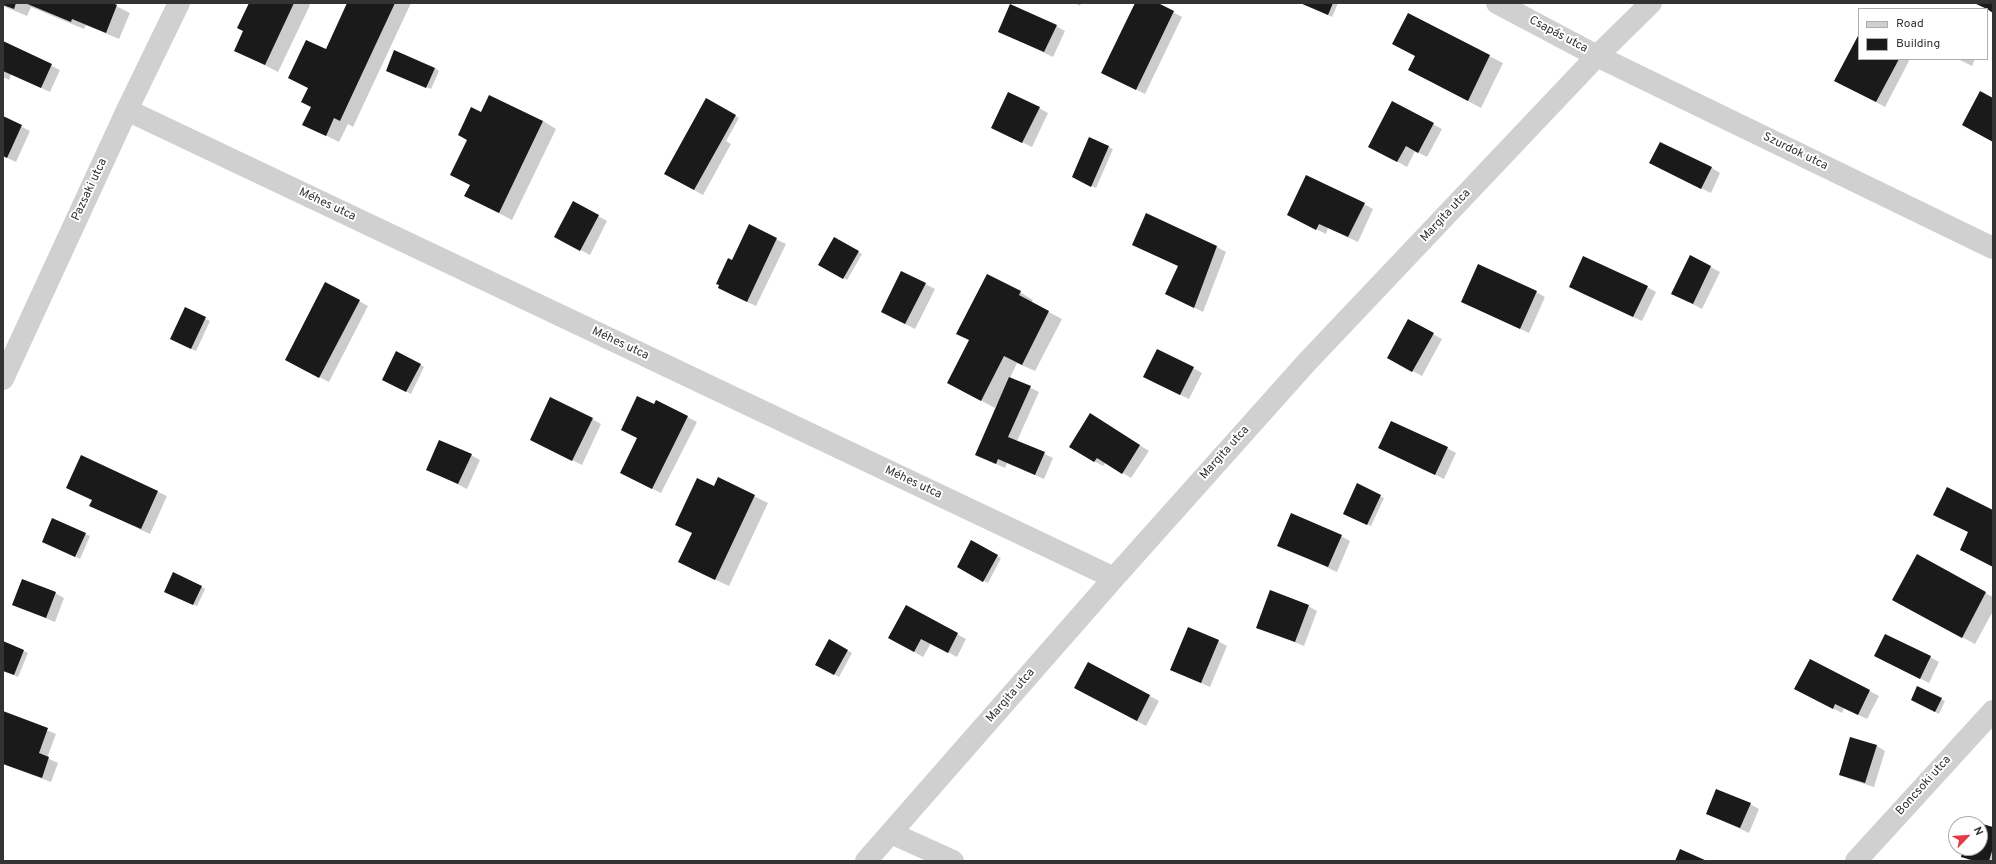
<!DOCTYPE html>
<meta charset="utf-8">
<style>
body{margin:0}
#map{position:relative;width:1996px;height:864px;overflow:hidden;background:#fff;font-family:Overpass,sans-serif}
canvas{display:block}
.frame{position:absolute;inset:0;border:4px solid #333;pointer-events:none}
.legend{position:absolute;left:1858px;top:8px;width:130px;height:52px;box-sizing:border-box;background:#fff;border:1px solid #adadad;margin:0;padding:5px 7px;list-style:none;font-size:12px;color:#333}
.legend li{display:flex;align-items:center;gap:8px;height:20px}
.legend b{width:20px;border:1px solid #adadad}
.north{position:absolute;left:1948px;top:816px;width:40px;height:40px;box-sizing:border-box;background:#fff;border:1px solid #adadad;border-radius:50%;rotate:65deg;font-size:11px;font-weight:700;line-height:16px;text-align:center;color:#333}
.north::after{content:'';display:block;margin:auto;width:14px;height:18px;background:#e63946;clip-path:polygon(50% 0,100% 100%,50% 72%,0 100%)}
</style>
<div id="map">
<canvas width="1996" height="864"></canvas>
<div class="frame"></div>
<ul class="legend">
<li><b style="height:5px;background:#d0d0d0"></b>Road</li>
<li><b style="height:11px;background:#1a1a1a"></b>Building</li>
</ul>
<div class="north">N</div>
</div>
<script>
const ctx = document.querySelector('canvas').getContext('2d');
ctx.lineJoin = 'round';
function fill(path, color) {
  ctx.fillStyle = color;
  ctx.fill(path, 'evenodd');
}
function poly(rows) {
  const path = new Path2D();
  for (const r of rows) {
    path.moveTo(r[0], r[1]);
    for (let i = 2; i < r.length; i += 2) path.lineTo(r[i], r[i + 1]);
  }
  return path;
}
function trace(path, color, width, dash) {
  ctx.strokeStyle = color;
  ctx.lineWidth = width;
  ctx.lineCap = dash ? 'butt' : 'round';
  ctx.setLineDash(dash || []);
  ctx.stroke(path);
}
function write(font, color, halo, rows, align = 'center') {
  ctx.font = font + ' Overpass,sans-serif';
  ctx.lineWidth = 4;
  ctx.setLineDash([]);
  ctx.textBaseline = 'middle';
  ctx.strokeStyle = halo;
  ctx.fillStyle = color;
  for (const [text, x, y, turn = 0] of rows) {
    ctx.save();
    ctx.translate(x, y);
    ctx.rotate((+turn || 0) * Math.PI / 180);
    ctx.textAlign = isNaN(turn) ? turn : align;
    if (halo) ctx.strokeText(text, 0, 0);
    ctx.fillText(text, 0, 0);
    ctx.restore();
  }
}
const shadow = poly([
 [3,3,110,3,130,13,119,39,86,25,84,29,31,7,27,16,3,6],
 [250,3,308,3,310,5,278,72,235,50,245,31],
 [348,3,411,3,353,127,348,124,339,142,303,124,312,107,309,88,289,78,326,51],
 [1075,3,1081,3,1080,6],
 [1136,3,1156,3,1182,17,1145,94,1111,77],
 [1304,3,1338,3,1332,17],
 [1408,15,1503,63,1481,108,1409,70,1416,56],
 [1056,26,1065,31,1053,57,999,31],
 [1859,36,1859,59,1910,59,1885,107,1844,85],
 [3,42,60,70,50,92,11,74,9,80,3,77],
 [1958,59,1975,59,1972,66],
 [435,68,439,71,431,89,391,73],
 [706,99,739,118,726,141,731,144,703,195,674,179],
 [1392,102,1442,129,1427,157,1415,151,1407,167,1378,151],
 [1039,108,1048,113,1032,147,1001,132],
 [482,113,543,121,556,129,512,220,466,196,471,185,452,175],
 [3,117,30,131,16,162,3,156],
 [1090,138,1113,149,1096,188,1077,179],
 [1659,168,1712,168,1720,173,1711,193],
 [573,202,607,221,590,255,564,241],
 [1364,204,1373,209,1358,242,1328,228,1326,234,1297,220],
 [749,226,786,244,756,306,728,293,732,262],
 [835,238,862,254,847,280,820,264],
 [1217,247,1226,252,1203,312,1167,294,1179,266],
 [1690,256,1720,272,1702,309,1681,298],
 [901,272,935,289,915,329,891,317],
 [1647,287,1656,292,1642,321,1579,292],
 [1020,292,1033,300,1031,303,1062,319,1035,371,1017,363,1010,378,1039,392,1017,441,1053,458,1044,479,1007,463,1005,468,976,455,999,403,998,402,995,408,948,383],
 [1536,292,1545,297,1529,333,1471,306],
 [359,301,368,306,329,382,295,364],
 [186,309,210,321,196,351,175,341],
 [1409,321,1442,339,1422,376,1388,358],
 [420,364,424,367,411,394,384,379],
 [1193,368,1202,373,1189,399,1153,382],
 [656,401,697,422,661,493,630,478,638,438,622,430,654,406],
 [592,419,601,424,582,465,540,444],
 [1099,420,1149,451,1131,478,1106,462,1103,466,1094,461],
 [1380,448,1447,448,1456,453,1444,479],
 [471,455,480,460,467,489,427,469],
 [81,456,167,496,150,534,99,510,93,500],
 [719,479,768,503,729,586,692,569,692,533,676,524,714,488],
 [1380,496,1384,498,1371,526,1348,516],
 [85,534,90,536,80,559,47,544],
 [1341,536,1350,541,1337,572,1278,545],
 [971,542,1001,558,988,583,958,567],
 [1917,556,1993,597,1993,611,1975,644,1906,607],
 [201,586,205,589,197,606,169,594],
 [55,593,64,598,55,622,13,605],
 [1308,606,1317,611,1304,646,1257,627],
 [907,607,966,639,957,657,931,643,923,657,890,638],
 [829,640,852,653,839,677,817,664],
 [1218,641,1227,646,1210,687,1171,670],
 [3,642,28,653,18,677,3,670],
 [1875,656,1930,657,1939,662,1929,683],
 [1810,660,1879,696,1867,719,1844,708,1842,713,1805,694],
 [1088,663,1159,701,1146,726,1084,693],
 [1941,699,1945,701,1939,714,1916,702],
 [3,712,56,734,47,758,58,763,51,782,3,764],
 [1877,746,1885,751,1874,787,1849,779,1840,774],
 [1750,804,1759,809,1749,833,1708,814],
 [1980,824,1993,828,1993,861,1970,861,1962,856,1964,848,1980,848]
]);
const building = poly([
 [3,3,16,3,14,9,3,5],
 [25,3,113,3,117,5,106,33,72,19,71,22],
 [249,3,294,3,265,65,234,51,243,31,237,28],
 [347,3,395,3,340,121,334,118,326,136,302,125,311,107,301,102,308,88,288,78,306,40,326,49],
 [1135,3,1158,3,1174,11,1136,90,1101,73],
 [1300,3,1333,3,1328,15],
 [1974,3,1993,3,1993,13,1987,9],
 [1010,4,1057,25,1044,52,998,32],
 [1408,13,1490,55,1468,101,1408,70,1415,56,1392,44],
 [1859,34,1859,59,1899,59,1876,102,1834,81],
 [3,41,52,64,41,88,3,71],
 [394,50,435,68,426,88,386,71],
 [1980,91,1993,98,1993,142,1962,125],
 [1008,92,1040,107,1022,143,991,128],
 [489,95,543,121,499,213,464,196,470,185,450,175,467,140,458,135,471,107,481,112],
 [706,98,736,115,694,190,664,174],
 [1392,101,1434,123,1418,153,1406,146,1397,162,1368,147],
 [3,116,22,125,7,158,3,156],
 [1089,137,1109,146,1091,187,1072,177],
 [1660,142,1712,167,1701,189,1649,163],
 [1306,175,1365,203,1348,237,1319,224,1316,230,1287,215],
 [573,201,599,215,580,251,554,237],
 [1146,213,1217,246,1194,308,1165,294,1178,266,1132,245],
 [749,224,777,238,747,302,718,288,719,285,716,284,728,258,732,260],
 [834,237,859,251,843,279,818,265],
 [1690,255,1711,266,1693,304,1671,294],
 [1583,256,1648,286,1633,317,1569,287],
 [1478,264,1537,291,1520,329,1461,302],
 [901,271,926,283,905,324,881,312],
 [987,274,1021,291,1019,295,1049,311,1022,365,1004,356,981,401,947,383,969,340,956,334],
 [325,282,360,300,319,378,285,360],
 [185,307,206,317,191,349,170,339],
 [1408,319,1434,333,1412,372,1387,358],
 [1157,349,1194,367,1180,395,1143,377],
 [396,351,421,364,406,392,382,380],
 [1009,377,1031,386,1008,437,1045,452,1035,475,998,459,996,464,975,455],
 [637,396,654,404,656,400,688,416,652,489,620,473,637,438,621,430],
 [550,397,593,418,572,461,530,440],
 [1090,413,1140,445,1122,474,1097,458,1094,462,1069,447],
 [1391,421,1448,447,1435,475,1378,448],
 [439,440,472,454,458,484,426,470],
 [81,455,158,491,141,529,89,506,92,500,66,488],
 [718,477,755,495,715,580,678,562,692,533,675,525,697,478,714,486],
 [1357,483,1381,495,1367,525,1343,514],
 [1947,487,1993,510,1993,567,1960,550,1968,532,1933,515],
 [1291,513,1342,535,1328,567,1277,546],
 [52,518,86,533,75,557,42,542],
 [971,540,998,555,983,582,957,567],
 [1917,554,1986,592,1962,638,1892,600],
 [173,572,202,586,193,605,164,592],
 [22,579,56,592,46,618,12,605],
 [1270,590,1309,605,1295,642,1256,628],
 [906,605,958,633,948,653,921,639,914,652,888,638],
 [1188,627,1219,640,1201,683,1170,670],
 [1885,634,1931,656,1920,679,1874,656],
 [829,639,848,650,834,675,815,665],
 [3,641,24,650,14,675,3,671],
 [1810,659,1870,690,1858,715,1835,704,1833,709,1794,689],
 [1088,662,1150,695,1137,721,1074,688],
 [1917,686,1942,698,1935,712,1911,700],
 [3,711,48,728,39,753,49,757,42,778,3,764],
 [1850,737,1877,745,1865,783,1839,775],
 [1716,789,1751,803,1740,828,1706,814],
 [1972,821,1993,827,1993,848,1989,861,1975,861,1961,857,1963,848,1980,848,1980,824,1971,824],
 [1680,849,1707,861,1675,861]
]);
const street = poly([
 [1497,3,1597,56,1993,248],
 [127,110,1114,578],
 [3,379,127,110,179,3],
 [891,833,953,861],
 [866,861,1114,578,1307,362,1597,56,1651,3],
 [1856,861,1993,711]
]);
const streetNames = [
 ["Csapás utca",1558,35,28],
 ["Szurdok utca",1795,152,26],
 ["Pazsaki utca",90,190,-65],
 ["Méhes utca",327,205,25],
 ["Margita utca",1446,216,-47],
 ["Méhes utca",620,344,25],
 ["Margita utca",1225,453,-48],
 ["Méhes utca",913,483,25],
 ["Margita utca",1011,696,-49],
 ["Boncsoki utca",1924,786,-48]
];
fill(shadow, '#0003');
fill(building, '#1a1a1a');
trace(street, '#d0d0d0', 22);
write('12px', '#333', '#fff', streetNames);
</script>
